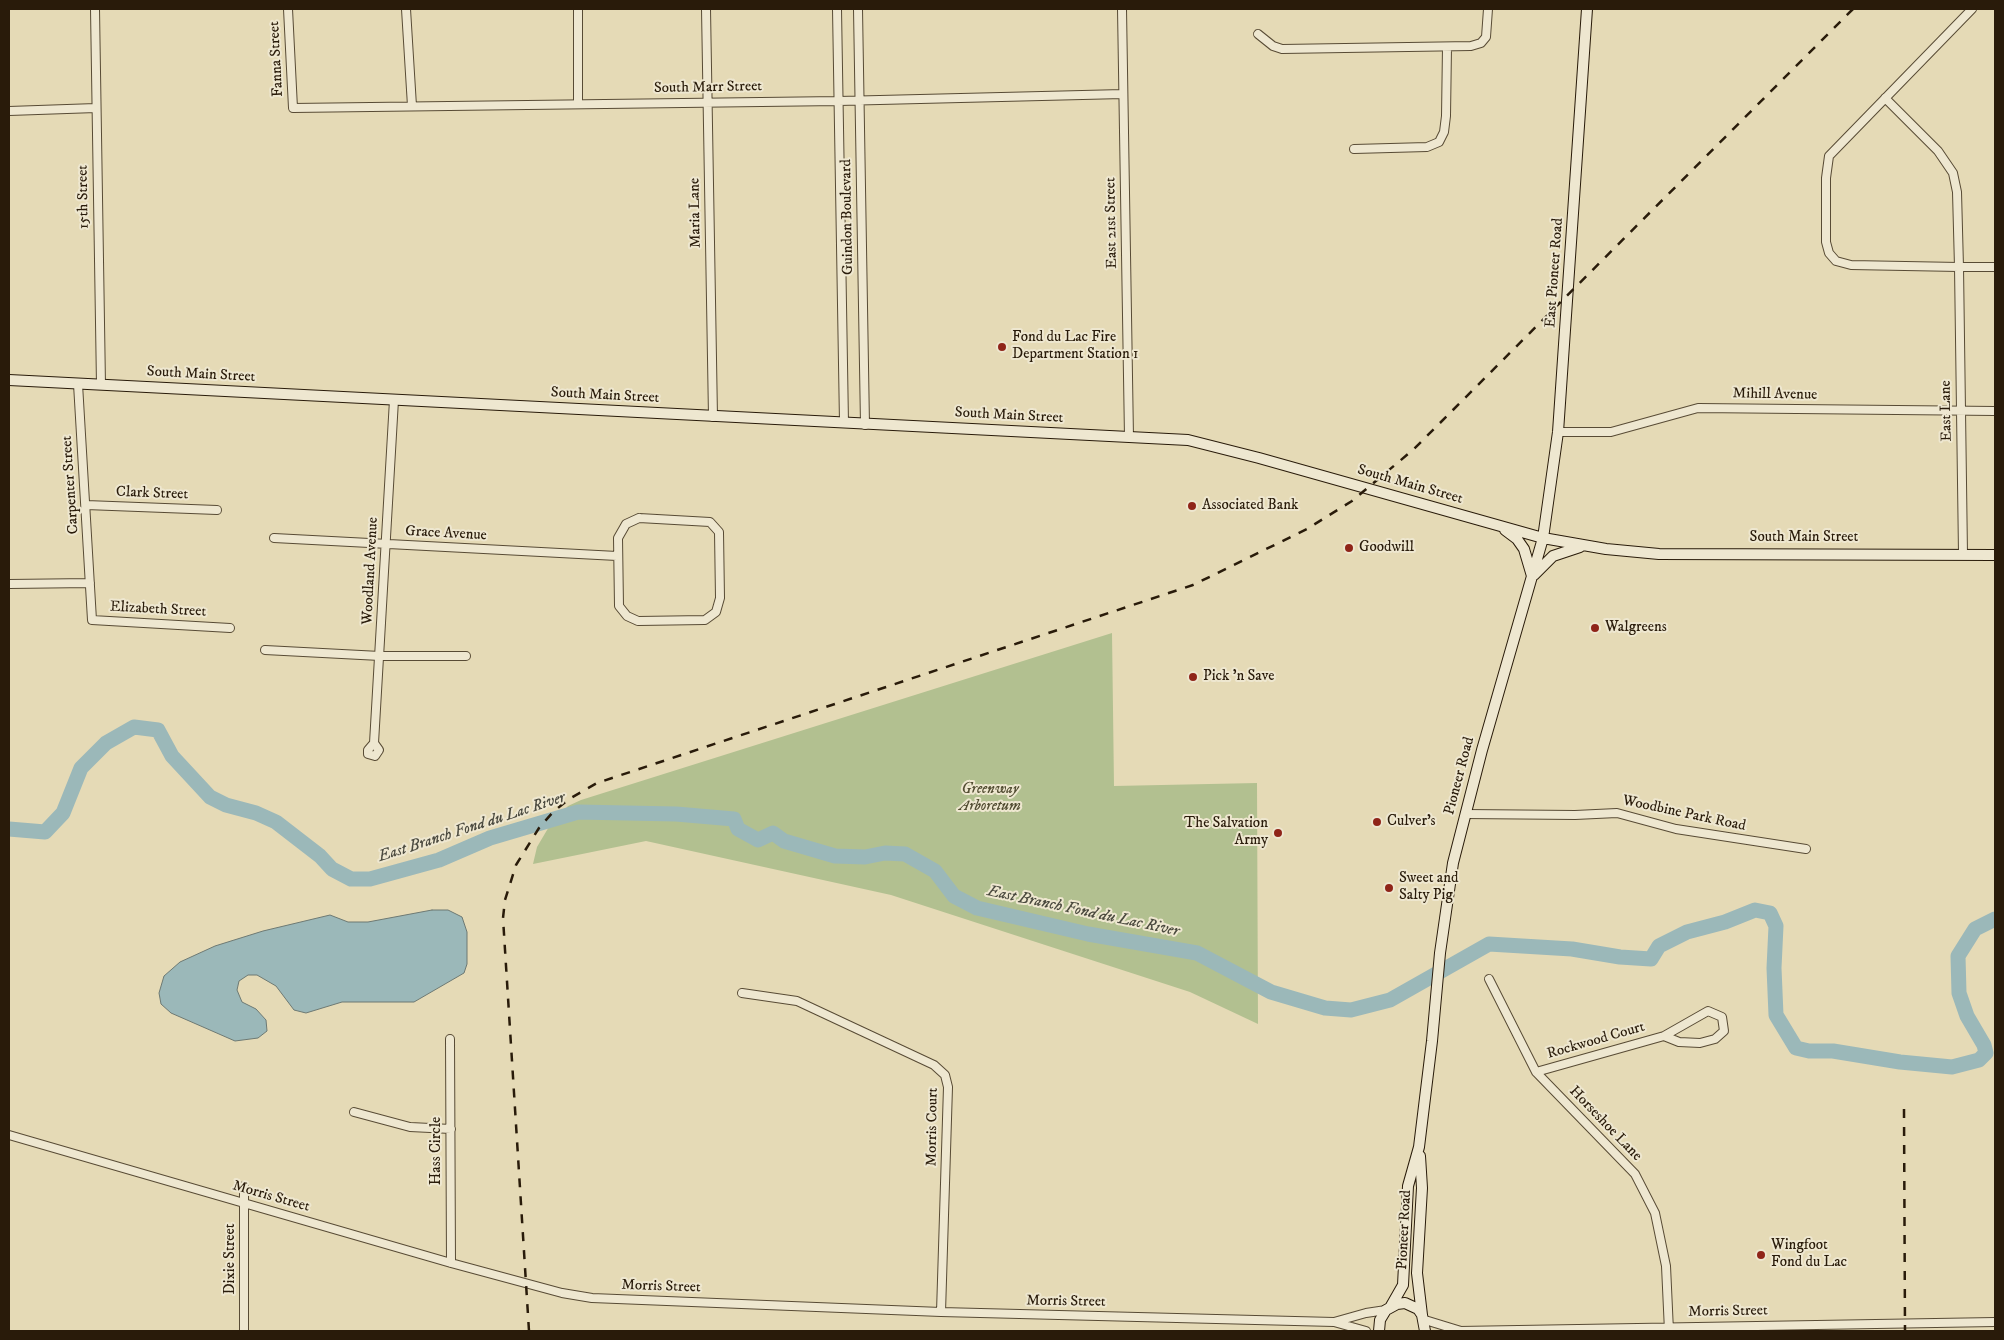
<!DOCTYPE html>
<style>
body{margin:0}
#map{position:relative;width:2004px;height:1340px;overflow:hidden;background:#e5dab6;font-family:"IM FELL DW Pica",serif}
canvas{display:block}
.frame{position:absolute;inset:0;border:10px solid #291b0a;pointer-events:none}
</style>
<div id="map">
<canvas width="2004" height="1340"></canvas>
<div class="frame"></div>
</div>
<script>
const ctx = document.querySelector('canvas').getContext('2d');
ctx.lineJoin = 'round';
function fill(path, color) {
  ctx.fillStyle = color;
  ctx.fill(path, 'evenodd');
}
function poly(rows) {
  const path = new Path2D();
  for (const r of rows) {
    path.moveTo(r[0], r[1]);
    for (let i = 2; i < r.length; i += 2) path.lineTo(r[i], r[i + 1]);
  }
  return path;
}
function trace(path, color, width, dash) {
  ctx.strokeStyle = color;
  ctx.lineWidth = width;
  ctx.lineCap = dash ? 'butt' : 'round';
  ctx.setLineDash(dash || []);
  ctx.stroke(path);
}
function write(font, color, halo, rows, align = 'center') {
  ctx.font = font + ' "IM FELL DW Pica",serif';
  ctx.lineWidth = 4;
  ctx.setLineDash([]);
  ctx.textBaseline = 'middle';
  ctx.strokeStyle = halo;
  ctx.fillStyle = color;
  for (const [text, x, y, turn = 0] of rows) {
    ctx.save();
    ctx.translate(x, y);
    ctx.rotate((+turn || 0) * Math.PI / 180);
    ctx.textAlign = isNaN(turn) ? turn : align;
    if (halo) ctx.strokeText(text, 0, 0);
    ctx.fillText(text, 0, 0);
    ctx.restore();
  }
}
const green = poly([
 [1112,633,1114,786,1257,783,1258,1024,1190,992,891,895,646,841,533,864,537,847,550,825,568,806,581,800]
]);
const water = poly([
 [432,910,448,910,462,917,467,932,467,964,464,973,414,1002,342,1002,306,1013,294,1010,276,986,257,975,248,975,239,981,237,990,242,1002,256,1009,266,1020,267,1031,258,1038,235,1041,171,1013,161,1004,159,993,164,976,180,962,215,946,263,931,330,915,348,922,368,922,432,910]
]);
const river = poly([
 [9,829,45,832,63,813,81,768,106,743,134,727,158,730,172,756,210,797,226,805,256,813,276,822,320,856,332,869,351,879,370,879,439,860,490,838,578,812,676,814,734,819,738,829,758,840,773,833,784,841,835,856,865,857,885,853,905,854,935,871,954,896,977,908,1088,934,1197,953,1271,992,1325,1008,1351,1010,1390,1000,1489,944,1572,949,1620,957,1651,959,1659,946,1687,932,1725,922,1755,910,1770,913,1776,926,1774,968,1776,1015,1796,1048,1809,1051,1833,1051,1900,1062,1952,1067,1979,1060,1986,1053,1984,1045,1967,1016,1959,993,1958,956,1975,929,1995,919]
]);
const street = poly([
 [95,9,101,385],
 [288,9,293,108,839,101,1123,94],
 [406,9,412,106],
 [706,9,713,417],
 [837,9,844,423],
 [858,9,865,425],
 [1122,9,1129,437],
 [1258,34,1273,46,1282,49,1471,46,1481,43,1486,37,1488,9],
 [1885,98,1938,151,1953,173,1957,192,1959,267,1995,267],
 [578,104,578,9],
 [9,111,96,108],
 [1354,149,1427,147,1439,142,1444,132,1446,116,1447,47],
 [78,384,92,620,230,628],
 [1558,432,1611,432,1698,408,1995,411],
 [86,505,217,510],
 [639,518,710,522,719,532,720,598,716,612,705,620,638,621,627,616,619,606,618,538,626,524,639,518],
 [274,538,617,556],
 [1963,554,1959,267,1851,265,1836,261,1829,253,1826,242,1826,178,1829,156,1972,9],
 [9,584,90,583],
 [265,650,380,656,466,656],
 [374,743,379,750,375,756,368,754,368,750,374,743,394,400],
 [1465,814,1575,815,1617,813,1676,829,1806,849],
 [1489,979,1536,1072,1635,1174,1655,1213,1666,1266,1669,1331],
 [742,993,797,1001,934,1065,945,1075,948,1087,941,1312],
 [450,1039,451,1263],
 [1536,1072,1664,1036,1679,1042,1700,1043,1715,1039,1724,1031,1722,1017,1708,1011,1664,1036],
 [354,1112,410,1127,451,1129],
 [9,1135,451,1263,562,1293,592,1298,941,1312,1334,1322,1366,1331],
 [244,1186,244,1331],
 [1425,1320,1461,1331],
 [1334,1322,1366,1313,1386,1310],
 [1459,1331,1995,1322]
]);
const secondary = poly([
 [9,380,1188,440,1259,458,1543,538,1606,549,1659,554,1995,555],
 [1505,530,1517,539,1524,549,1532,576],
 [1534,575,1553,556,1580,547],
 [1420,1156,1422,1188,1417,1273,1422,1315],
 [1391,1306,1403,1285,1408,1186,1419,1147,1432,1041,1440,953,1453,863,1482,750,1543,538,1558,432,1587,9],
 [1379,1331,1380,1320,1386,1310,1397,1304,1405,1303,1418,1309,1422,1315,1425,1331]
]);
const rail = poly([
 [1904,1109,1905,1331],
 [529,1331,503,918,505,900,516,865,539,828,553,812,569,799,597,783,1193,585,1307,529,1352,501,1414,449,1853,9]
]);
const markers = [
 [1002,347,5,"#8f2418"],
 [1192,506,5,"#8f2418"],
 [1349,548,5,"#8f2418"],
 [1595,628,5,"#8f2418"],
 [1193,677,5,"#8f2418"],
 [1377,822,5,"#8f2418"],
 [1278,833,5,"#8f2418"],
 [1389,888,5,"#8f2418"],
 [1761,1255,5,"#8f2418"]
];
const streetNames = [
 ["Fanna Street",277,59,-93],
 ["South Marr Street",708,88,-1],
 ["15th Street",84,197,-91],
 ["Maria Lane",696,213,-91],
 ["Guindon Boulevard",848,217,-91],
 ["East 21st Street",1112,223,-91],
 ["East Pioneer Road",1555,273,-86],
 ["South Main Street",201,375,3],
 ["Mihill Avenue",1775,395,1],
 ["South Main Street",605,396,3],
 ["East Lane",1947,411,-91],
 ["South Main Street",1009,416,3],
 ["Carpenter Street",71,485,-94],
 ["South Main Street",1410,485,16],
 ["Clark Street",152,494,2],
 ["Grace Avenue",446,534,3],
 ["South Main Street",1804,538],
 ["Woodland Avenue",371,571,-87],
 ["Elizabeth Street",158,610,3],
 ["Pioneer Road",1460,776,-75],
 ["Woodbine Park Road",1684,814,12],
 ["Rockwood Court",1596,1041,-16],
 ["Horseshoe Lane",1605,1124,46],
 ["Morris Court",933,1127,-89],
 ["Hass Circle",437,1151,-90],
 ["Morris Street",271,1197,16],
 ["Pioneer Road",1405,1230,-87],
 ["Dixie Street",231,1259,-90],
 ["Morris Street",661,1287,2],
 ["Morris Street",1066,1302,1],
 ["Morris Street",1728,1312,-1]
];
const poiNames = [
 ["Fond du Lac Fire",1012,338],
 ["Department Station 1",1012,355],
 ["Associated Bank",1202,506],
 ["Goodwill",1359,548],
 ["Walgreens",1605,628],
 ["Pick 'n Save",1203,677],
 ["Culver's",1387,822],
 ["The Salvation",1268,824,"right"],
 ["Army",1268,841,"right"],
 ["Sweet and",1399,879],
 ["Salty Pig",1399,896],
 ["Wingfoot",1771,1246],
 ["Fond du Lac",1771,1263]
];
const parkNames = [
 ["Greenway",990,790],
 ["Arboretum",990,807]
];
const waterNames = [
 ["East Branch Fond du Lac River",472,828,-18],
 ["East Branch Fond du Lac River",1083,912,12]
];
fill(green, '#b2c090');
fill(water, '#9bb8b9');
trace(water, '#6d7973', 1);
trace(river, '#9bb8b9', 15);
trace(street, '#584b35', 10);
trace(secondary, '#291b0a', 12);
trace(street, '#eee7d0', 8);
trace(secondary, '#eee7d0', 10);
trace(rail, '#291b0a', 2.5, [9, 9]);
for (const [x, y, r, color] of markers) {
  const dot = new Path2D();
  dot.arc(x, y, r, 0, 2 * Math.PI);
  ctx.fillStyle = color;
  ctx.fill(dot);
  trace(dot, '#eee7d0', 2);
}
write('15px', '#291b0a', '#eee7d0', streetNames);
write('15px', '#291b0a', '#eee7d0', poiNames, 'left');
write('italic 15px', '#524d32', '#eee7d0', parkNames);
write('italic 16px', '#4b4a3f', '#eee7d0', waterNames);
</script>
